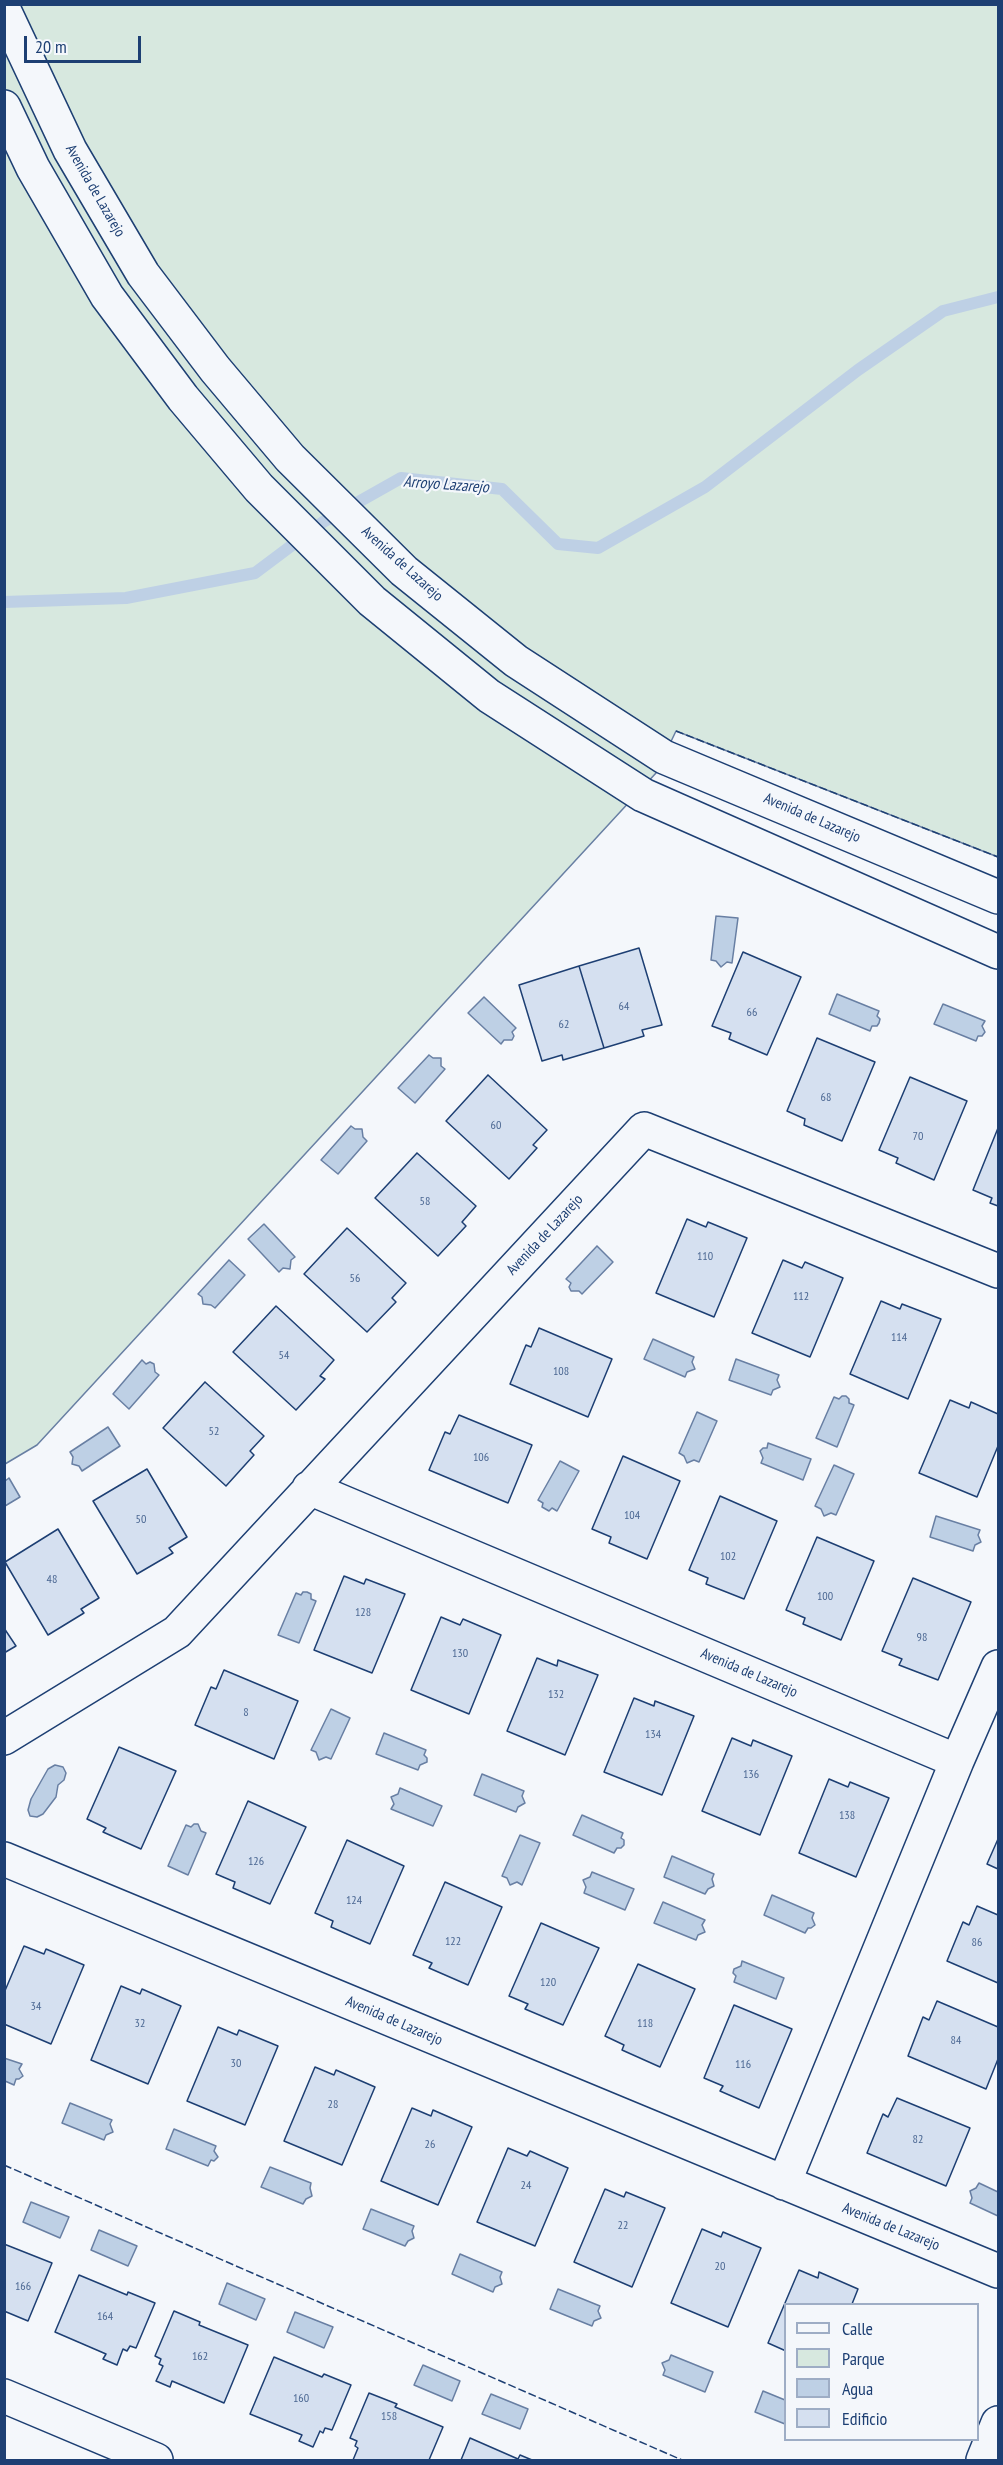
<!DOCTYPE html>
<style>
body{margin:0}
#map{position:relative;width:1003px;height:2465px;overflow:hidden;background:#f4f7fb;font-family:"PT Sans Narrow",sans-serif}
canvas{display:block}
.frame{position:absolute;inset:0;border:6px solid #1d3f73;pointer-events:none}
.legend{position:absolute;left:784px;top:2303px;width:195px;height:138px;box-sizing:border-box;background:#f4f7fb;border:2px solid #9eadc5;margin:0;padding:8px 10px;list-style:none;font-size:18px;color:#1d3f73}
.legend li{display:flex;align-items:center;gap:12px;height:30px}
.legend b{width:30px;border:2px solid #9eadc5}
.scale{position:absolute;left:24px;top:36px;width:117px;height:27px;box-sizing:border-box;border:3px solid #1d3f73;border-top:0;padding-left:8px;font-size:18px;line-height:21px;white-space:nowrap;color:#1d3f73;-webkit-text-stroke:4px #f4f7fb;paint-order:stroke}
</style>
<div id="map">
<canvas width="1003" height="2465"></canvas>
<div class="frame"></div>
<ul class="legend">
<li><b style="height:8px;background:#f4f7fb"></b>Calle</li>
<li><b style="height:16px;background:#d7e8df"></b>Parque</li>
<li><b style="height:16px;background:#bed0e5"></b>Agua</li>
<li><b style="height:16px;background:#d5e0f0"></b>Edificio</li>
</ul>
<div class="scale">20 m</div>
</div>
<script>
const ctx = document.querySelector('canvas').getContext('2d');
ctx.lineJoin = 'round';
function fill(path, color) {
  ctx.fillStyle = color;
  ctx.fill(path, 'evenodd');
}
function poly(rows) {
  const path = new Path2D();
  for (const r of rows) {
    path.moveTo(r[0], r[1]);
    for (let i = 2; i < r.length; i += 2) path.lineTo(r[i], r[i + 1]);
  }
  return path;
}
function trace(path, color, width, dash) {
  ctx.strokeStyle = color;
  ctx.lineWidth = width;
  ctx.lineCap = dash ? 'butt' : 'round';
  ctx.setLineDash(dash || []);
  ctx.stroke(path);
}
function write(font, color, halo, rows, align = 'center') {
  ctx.font = font + ' "PT Sans Narrow",sans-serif';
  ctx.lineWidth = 4.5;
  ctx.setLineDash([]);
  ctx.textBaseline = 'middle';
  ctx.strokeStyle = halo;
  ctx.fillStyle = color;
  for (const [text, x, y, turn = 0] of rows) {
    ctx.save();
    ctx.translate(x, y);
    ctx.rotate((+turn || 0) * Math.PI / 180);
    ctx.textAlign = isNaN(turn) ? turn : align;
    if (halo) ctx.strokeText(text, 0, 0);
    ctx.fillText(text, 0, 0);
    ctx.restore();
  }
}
const green = poly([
 [5,5,998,5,998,857,676,731,656,773,37,1445,5,1464,5,5]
]);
const water = poly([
 [716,916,738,918,732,963,727,962,721,967,716,961,711,960,716,916],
 [837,994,879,1011,877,1016,880,1019,879,1023,877,1026,872,1026,870,1031,829,1014,837,994],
 [484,997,516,1028,512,1032,514,1036,512,1040,504,1040,501,1044,468,1013,484,997],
 [943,1004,985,1021,982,1026,985,1032,982,1036,978,1036,976,1041,934,1024,943,1004],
 [429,1055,433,1058,441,1058,441,1066,445,1069,415,1103,398,1088,429,1055],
 [351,1126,355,1129,362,1129,363,1137,367,1141,338,1174,321,1160,351,1126],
 [264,1224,295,1257,291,1260,290,1269,283,1268,279,1272,248,1239,264,1224],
 [597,1246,613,1262,582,1294,579,1291,571,1291,569,1287,571,1283,566,1279,597,1246],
 [229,1260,245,1275,215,1308,211,1305,203,1304,202,1297,198,1294,229,1260],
 [653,1339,694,1357,692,1362,695,1369,687,1372,685,1377,644,1359,653,1339],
 [736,1359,779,1375,777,1380,780,1387,773,1390,771,1395,729,1380,736,1359],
 [142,1360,146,1364,150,1362,154,1364,155,1372,159,1375,129,1409,113,1394,142,1360],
 [842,1396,846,1396,849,1399,849,1403,854,1405,837,1447,816,1438,834,1397,839,1399,842,1396],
 [697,1412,717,1421,699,1462,694,1460,687,1463,684,1456,679,1453,697,1412],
 [108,1427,120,1446,82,1471,79,1466,72,1464,73,1457,70,1452,108,1427],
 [768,1443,811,1459,803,1480,761,1463,763,1458,760,1451,763,1448,767,1448,768,1443],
 [560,1461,579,1471,557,1511,552,1508,549,1511,542,1507,543,1503,538,1500,560,1461],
 [834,1465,854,1474,836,1515,831,1513,824,1516,821,1509,815,1506,834,1465],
 [9,1478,20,1497,5,1506,5,1481,9,1478],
 [936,1516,980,1530,978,1535,981,1542,975,1545,973,1551,930,1537,936,1516],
 [303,1592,307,1592,311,1594,311,1599,316,1601,299,1643,278,1635,296,1593,301,1595,303,1592],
 [331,1709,350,1718,331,1759,326,1757,319,1760,316,1752,311,1750,331,1709],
 [384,1733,426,1750,424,1755,427,1758,427,1762,420,1765,418,1770,376,1754,384,1733],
 [55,1765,63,1767,66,1773,64,1780,58,1785,56,1797,43,1814,37,1817,30,1816,28,1810,31,1799,48,1769,55,1765],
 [482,1774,524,1791,522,1796,525,1803,518,1807,516,1812,474,1795,482,1774],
 [400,1788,442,1806,433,1826,391,1809,394,1804,391,1797,398,1794,400,1788],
 [582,1815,623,1833,621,1838,624,1840,624,1845,621,1848,617,1848,614,1853,573,1835,582,1815],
 [194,1824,198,1824,201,1831,206,1833,188,1875,168,1866,186,1825,191,1827,194,1824],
 [520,1835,540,1843,522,1885,517,1882,510,1885,507,1878,502,1876,520,1835],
 [672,1856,714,1874,712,1879,714,1886,708,1889,705,1894,664,1877,672,1856],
 [592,1872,634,1889,625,1910,584,1893,586,1887,583,1880,590,1877,592,1872],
 [772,1895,814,1913,812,1918,815,1925,811,1928,808,1928,805,1933,764,1915,772,1895],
 [663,1902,705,1920,702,1925,705,1932,698,1935,696,1940,654,1923,663,1902],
 [742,1961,784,1978,776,1999,734,1982,736,1976,733,1973,734,1969,741,1966,742,1961],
 [4,2058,22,2064,19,2069,23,2076,19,2079,16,2079,14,2085,5,2081,4,2058],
 [70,2103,112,2120,110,2124,113,2132,106,2135,104,2140,62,2123,70,2103],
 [174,2129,216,2146,214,2151,218,2157,214,2161,211,2160,208,2166,166,2149,174,2129],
 [270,2167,311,2183,310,2188,312,2196,306,2199,303,2204,261,2187,270,2167],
 [979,2183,998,2192,998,2216,970,2203,972,2198,970,2191,976,2188,979,2183],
 [31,2202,69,2217,60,2238,23,2222,31,2202],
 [371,2209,414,2226,412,2231,414,2238,408,2241,405,2246,363,2229,371,2209],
 [99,2230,137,2246,128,2266,91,2250,99,2230],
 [460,2254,502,2272,500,2277,502,2284,495,2287,493,2292,452,2274,460,2254],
 [227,2283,265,2299,256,2320,219,2304,227,2283],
 [558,2289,600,2306,598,2311,601,2318,594,2321,592,2326,550,2309,558,2289],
 [295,2312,333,2327,324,2348,287,2332,295,2312],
 [671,2355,713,2372,705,2392,663,2375,665,2370,662,2363,669,2360,671,2355],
 [423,2365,460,2381,452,2401,414,2385,423,2365],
 [763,2391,785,2400,785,2424,755,2412,763,2391],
 [491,2394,528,2409,520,2429,482,2414,491,2394]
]);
const stream = poly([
 [4,602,126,598,255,573,323,522,401,478,502,489,558,544,598,548,705,487,858,370,943,311,998,297]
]);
const building = poly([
 [639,948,662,1025,642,1030,644,1036,604,1048,579,966,639,948],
 [743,952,801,977,767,1055,729,1039,731,1033,712,1026,743,952],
 [579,966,604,1048,563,1060,562,1055,542,1061,519,985,579,966],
 [817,1038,875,1062,842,1141,804,1125,805,1119,787,1111,817,1038],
 [488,1075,547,1130,533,1145,537,1148,509,1179,446,1121,488,1075],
 [910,1077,967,1101,934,1180,896,1163,898,1158,879,1150,910,1077],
 [998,1128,998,1206,990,1203,992,1198,973,1190,998,1128],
 [417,1153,476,1206,462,1222,466,1226,438,1256,375,1198,417,1153],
 [687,1219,706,1227,708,1222,747,1238,714,1317,656,1293,687,1219],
 [347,1228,406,1283,392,1298,396,1302,367,1332,304,1274,347,1228],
 [783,1260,802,1268,805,1262,843,1278,810,1357,752,1333,783,1260],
 [881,1301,900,1309,902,1304,941,1319,908,1399,850,1374,881,1301],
 [276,1306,334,1360,320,1376,325,1379,296,1410,233,1352,276,1306],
 [539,1328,612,1359,588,1417,510,1384,526,1345,531,1347,539,1328],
 [205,1382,264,1436,250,1451,254,1455,226,1486,163,1428,205,1382],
 [950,1400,969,1408,971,1402,998,1414,998,1446,977,1497,919,1473,950,1400],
 [459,1415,532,1445,508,1503,429,1470,445,1432,450,1434,459,1415],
 [623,1456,680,1481,647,1559,609,1543,611,1537,592,1529,623,1456],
 [147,1469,187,1537,169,1548,173,1553,137,1574,93,1501,147,1469],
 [720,1496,777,1521,744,1599,706,1584,708,1578,689,1570,720,1496],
 [58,1529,99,1598,81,1609,84,1613,48,1635,5,1562,58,1529],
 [817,1537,874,1561,841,1640,803,1624,805,1618,786,1610,817,1537],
 [344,1576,364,1584,366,1579,405,1594,372,1673,314,1650,344,1576],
 [913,1578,971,1602,938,1680,899,1665,902,1659,882,1651,913,1578],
 [441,1617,460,1625,463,1619,501,1635,469,1714,411,1690,441,1617],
 [4,1628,16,1646,4,1653,4,1628],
 [537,1658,557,1666,558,1660,598,1675,565,1755,507,1731,537,1658],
 [224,1670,298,1701,274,1759,195,1725,211,1687,216,1689,224,1670],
 [634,1698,654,1706,655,1701,694,1716,662,1795,604,1772,634,1698],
 [732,1738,751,1746,753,1740,792,1756,760,1835,702,1811,732,1738],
 [119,1747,176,1771,141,1849,103,1832,106,1828,87,1819,119,1747],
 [829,1779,848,1787,850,1782,889,1798,856,1877,799,1853,829,1779],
 [248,1801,306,1827,270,1904,233,1888,235,1882,216,1874,248,1801],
 [998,1839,998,1869,987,1864,998,1839],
 [347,1840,404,1866,370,1944,331,1927,333,1921,315,1913,347,1840],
 [445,1882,502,1907,468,1985,429,1968,432,1963,413,1955,445,1882],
 [977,1906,998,1915,998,1983,947,1961,963,1922,969,1925,977,1906],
 [541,1923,599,1948,563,2025,525,2009,528,2004,509,1996,541,1923],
 [24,1946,44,1954,46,1949,84,1965,51,2044,4,2024,4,1993,24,1946],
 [638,1964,695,1989,660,2067,622,2050,624,2045,605,2036,638,1964],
 [121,1986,140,1994,142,1989,181,2006,148,2084,91,2060,121,1986],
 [937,2001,998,2027,998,2059,986,2089,908,2056,923,2017,929,2020,937,2001],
 [734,2005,792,2029,759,2108,720,2091,723,2086,704,2078,734,2005],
 [218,2027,237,2035,239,2030,278,2046,245,2125,187,2101,218,2027],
 [315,2067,334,2075,336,2070,375,2087,342,2165,284,2141,315,2067],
 [897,2098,970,2128,946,2186,867,2153,883,2114,888,2117,897,2098],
 [412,2108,431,2116,433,2110,472,2127,438,2205,381,2181,412,2108],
 [508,2148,527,2156,530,2151,568,2168,535,2246,477,2222,508,2148],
 [605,2189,624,2197,626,2192,665,2208,632,2287,574,2262,605,2189],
 [702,2229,721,2237,723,2232,761,2248,728,2327,671,2303,702,2229],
 [4,2244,52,2263,28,2321,4,2311,4,2244],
 [799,2270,818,2278,819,2272,858,2289,852,2304,786,2304,786,2351,768,2343,799,2270],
 [79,2275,127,2295,128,2292,155,2303,136,2348,130,2346,127,2351,123,2349,117,2365,103,2359,106,2354,55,2332,79,2275],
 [174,2311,200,2322,199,2325,248,2345,224,2403,172,2381,170,2387,156,2381,163,2366,159,2364,161,2359,155,2356,174,2311],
 [274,2357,322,2377,324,2374,351,2385,332,2430,325,2428,323,2433,320,2431,313,2447,299,2441,302,2435,250,2414,274,2357],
 [369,2393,397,2404,395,2407,443,2427,429,2460,353,2460,358,2448,355,2446,357,2441,350,2438,369,2393],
 [470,2438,518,2459,520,2455,532,2460,461,2460,470,2438]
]);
const street = poly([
 [4,10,70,150,143,274,215,369,290,458,404,571,516,661,664,757,998,897],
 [4,107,33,168,107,296,183,398,259,488,372,601,489,696,643,795,998,952],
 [309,1488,957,1761],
 [4,1738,177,1632,644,1129,998,1271],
 [4,1859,998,2271],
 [784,2183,957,1761,998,1667],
 [4,2396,156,2460],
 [983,2460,998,2423]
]);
const fence = poly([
 [676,731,998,857],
 [4,2165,682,2460]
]);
const numberNames = [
 ["64",624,1007],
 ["66",752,1013],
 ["62",564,1025],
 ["68",826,1098],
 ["60",496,1126],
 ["70",918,1137],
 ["58",425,1202],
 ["110",705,1257],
 ["56",355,1279],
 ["112",801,1297],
 ["114",899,1338],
 ["54",284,1356],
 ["108",561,1372],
 ["52",214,1432],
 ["106",481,1458],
 ["104",632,1516],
 ["50",141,1520],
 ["102",728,1557],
 ["48",52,1580],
 ["100",825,1597],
 ["128",363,1613],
 ["98",922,1638],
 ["130",460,1654],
 ["132",556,1695],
 ["8",246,1713],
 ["134",653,1735],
 ["136",751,1775],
 ["138",847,1816],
 ["126",256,1862],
 ["124",354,1901],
 ["122",453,1942],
 ["86",977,1943],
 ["120",548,1983],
 ["34",36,2007],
 ["32",140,2024],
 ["118",645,2024],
 ["84",956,2041],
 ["30",236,2064],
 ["116",743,2065],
 ["28",333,2105],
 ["82",918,2140],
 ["26",430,2145],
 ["24",526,2186],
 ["22",623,2226],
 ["20",720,2267],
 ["166",23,2287],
 ["164",105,2317],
 ["162",200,2357],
 ["160",301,2399],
 ["158",389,2417]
];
const streetNames = [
 ["Avenida de Lazarejo",95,191,60],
 ["Avenida de Lazarejo",402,564,42],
 ["Avenida de Lazarejo",812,818,23],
 ["Avenida de Lazarejo",545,1235,-47],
 ["Avenida de Lazarejo",749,1673,23],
 ["Avenida de Lazarejo",394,2021,23],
 ["Avenida de Lazarejo",891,2227,22]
];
const waterNames = [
 ["Arroyo Lazarejo",446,485,4]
];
fill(green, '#d7e8df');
trace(green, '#687fa3', 1.5);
fill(water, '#bed0e5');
trace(water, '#687fa3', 1.5);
trace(stream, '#bed0e5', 12);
fill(building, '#d5e0f0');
trace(building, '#1d3f73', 1.5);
trace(street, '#1d3f73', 36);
trace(street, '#f4f7fb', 33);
trace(fence, '#1d3f73', 1.5, [8, 3]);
write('12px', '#4b6792', null, numberNames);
write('15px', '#1d3f73', '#f4f7fb', streetNames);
write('italic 16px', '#1d3f73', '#f4f7fb', waterNames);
</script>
